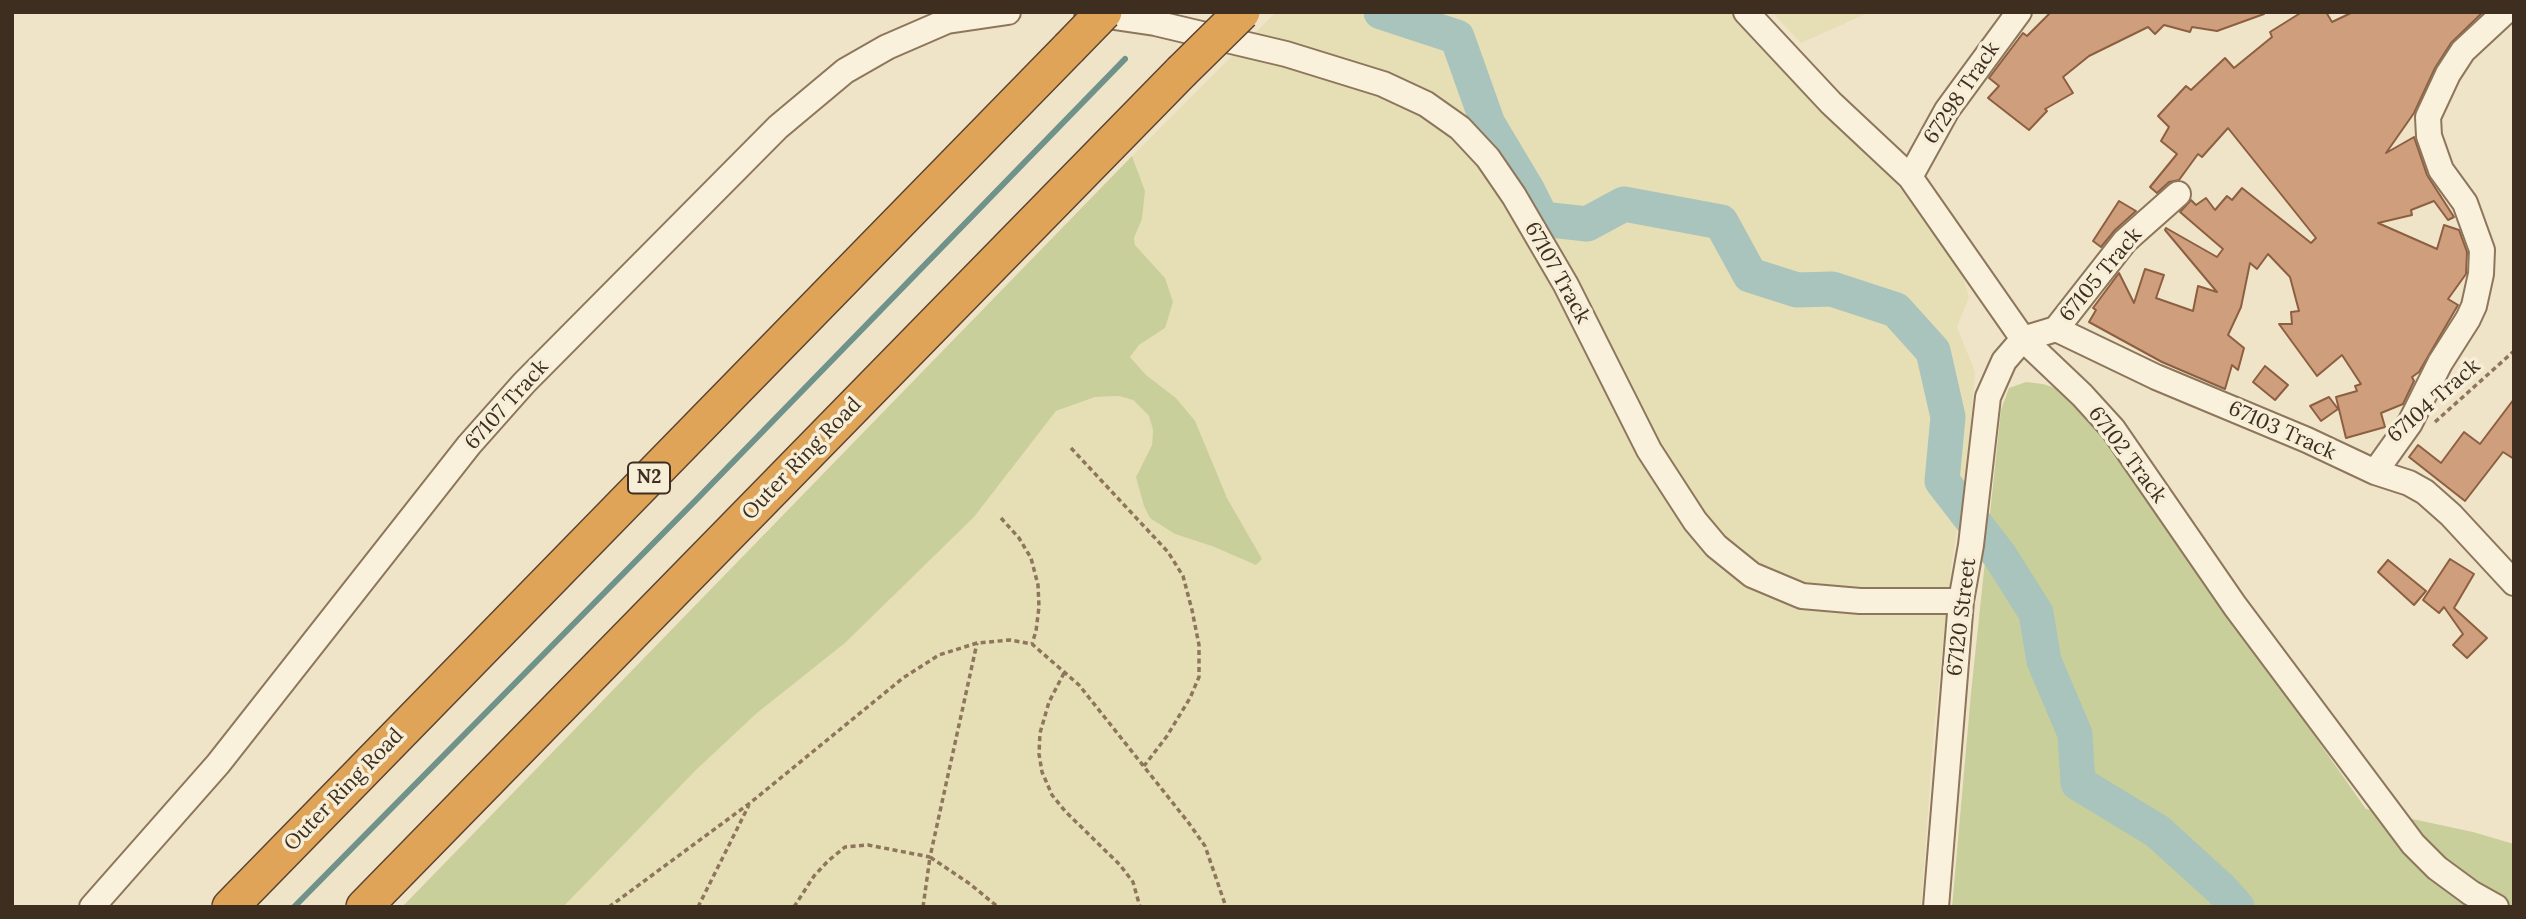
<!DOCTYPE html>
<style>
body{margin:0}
#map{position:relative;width:2526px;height:919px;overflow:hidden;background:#f0e4c8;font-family:Lora,serif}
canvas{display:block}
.frame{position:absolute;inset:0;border:14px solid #3d2e20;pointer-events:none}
</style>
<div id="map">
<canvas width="2526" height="919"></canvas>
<div class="frame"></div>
</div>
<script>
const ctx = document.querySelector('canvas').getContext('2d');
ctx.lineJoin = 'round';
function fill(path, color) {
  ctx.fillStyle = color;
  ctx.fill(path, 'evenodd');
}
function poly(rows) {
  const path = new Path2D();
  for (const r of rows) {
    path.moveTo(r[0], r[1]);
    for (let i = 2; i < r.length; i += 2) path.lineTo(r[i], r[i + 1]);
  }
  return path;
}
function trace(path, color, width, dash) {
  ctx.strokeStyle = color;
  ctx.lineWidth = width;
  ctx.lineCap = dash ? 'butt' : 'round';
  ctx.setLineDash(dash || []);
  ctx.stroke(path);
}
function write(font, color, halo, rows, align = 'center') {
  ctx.font = font + ' Lora,serif';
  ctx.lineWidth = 7;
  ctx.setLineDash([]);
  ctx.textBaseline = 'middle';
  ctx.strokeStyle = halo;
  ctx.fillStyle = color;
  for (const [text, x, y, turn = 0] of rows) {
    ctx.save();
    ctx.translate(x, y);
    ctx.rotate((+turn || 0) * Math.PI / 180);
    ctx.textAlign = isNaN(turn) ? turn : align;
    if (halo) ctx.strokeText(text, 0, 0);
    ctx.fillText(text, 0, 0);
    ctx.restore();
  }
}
const farmland = poly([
 [1276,12,1732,12,1893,179,1962,273,1969,297,1957,327,1975,372,1967,467,1952,561,1934,728,1921,907,563,907,696,770,757,713,845,643,974,517,1056,411,1095,397,1119,396,1133,400,1149,416,1153,430,1152,445,1136,477,1175,534,1262,560,1227,498,1176,398,1146,375,1130,357,1139,345,1165,328,1165,278,1135,245,1134,238,1142,219,1145,191,1132,156],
 [1772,12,1870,12,1801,43]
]);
const green = poly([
 [1132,156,1145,191,1142,219,1134,238,1135,245,1165,278,1173,302,1165,328,1139,345,1130,357,1146,375,1176,398,1195,421,1227,498,1262,559,1256,565,1212,546,1175,534,1150,518,1144,506,1136,477,1152,445,1153,430,1149,416,1133,400,1119,396,1095,397,1056,411,974,517,845,643,757,713,696,770,563,907,402,907],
 [2026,382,2043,384,2062,390,2091,418,2366,809,2473,832,2514,844,2514,907,1952,907,1971,693,2001,410,2009,388]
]);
const stream = poly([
 [294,907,697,499,1125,59]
]);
const river = poly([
 [1381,12,1457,37,1488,124,1528,191,1542,219,1587,224,1624,204,1721,222,1750,275,1797,290,1832,289,1896,310,1933,351,1948,417,1942,481,2000,556,2036,613,2044,661,2075,734,2078,783,2157,831,2221,889,2237,907]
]);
const building = poly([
 [2051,12,2264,12,2264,14,2217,31,2192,27,2190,32,2164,25,2155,34,2148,27,2089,56,2063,77,2073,93,2045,109,2047,111,2029,130,1988,98,1999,86,1989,78,2023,33,2027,36,2051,12],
 [2302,12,2326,12,2332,22,2353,12,2483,12,2451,43,2435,68,2414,113,2386,153,2414,137,2427,175,2454,217,2448,220,2434,201,2411,210,2412,215,2378,223,2437,249,2444,225,2459,230,2467,252,2466,274,2448,299,2458,305,2419,372,2412,377,2414,381,2403,404,2381,413,2385,427,2346,438,2336,397,2357,391,2355,386,2361,384,2342,355,2317,376,2279,324,2292,324,2291,312,2299,311,2290,277,2268,254,2257,269,2250,263,2241,307,2228,335,2244,348,2238,370,2232,365,2225,389,2162,362,2089,322,2096,310,2093,308,2119,273,2134,303,2145,269,2164,275,2156,298,2193,311,2198,286,2217,292,2165,230,2166,228,2217,257,2223,249,2180,212,2191,200,2196,205,2206,198,2215,210,2227,196,2232,200,2242,188,2311,243,2316,238,2228,128,2202,157,2198,154,2179,180,2169,182,2157,193,2150,187,2177,154,2161,141,2169,127,2158,116,2186,86,2191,90,2225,58,2234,68,2272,37,2270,32,2302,12],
 [2119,201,2136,211,2115,230,2101,247,2093,241,2119,201],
 [2265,366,2288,385,2275,400,2253,382,2265,366],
 [2329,397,2338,409,2321,421,2310,406,2329,397],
 [2514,399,2514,459,2503,452,2465,501,2409,457,2418,445,2441,463,2464,432,2480,444,2514,399],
 [2450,559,2474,574,2454,608,2487,638,2467,658,2453,645,2463,634,2444,607,2439,613,2423,600,2450,559],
 [2388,560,2426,591,2414,605,2378,572,2388,560]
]);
const path = poly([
 [2435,422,2514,351],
 [1071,448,1168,552,1183,576,1192,610,1199,645,1199,677,1190,698,1167,736,1144,766],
 [1001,518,1019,538,1031,558,1038,585,1039,607,1036,631,1032,644],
 [1064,673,1049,702,1040,733,1039,754,1042,772,1052,795,1065,811,1120,865,1133,882,1140,907],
 [609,907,750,803,903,678,939,655,977,643,1010,640,1032,644,1079,685,1188,822,1205,846,1226,907],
 [698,907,749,805],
 [794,907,814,876,828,861,845,847,868,845,930,857,977,643],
 [923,907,930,857,970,884,998,907]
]);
const minor = poly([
 [1746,12,1831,103,1910,177,2023,339,2082,395,2113,429,2235,606,2413,844,2437,868,2471,893,2496,907],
 [1087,13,1155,23,1286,54,1383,84,1426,104,1460,128,1488,158,1514,196,1566,285,1649,450,1695,521,1716,546,1752,575,1802,596,1860,601,1961,601],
 [1910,177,1947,110,2019,12],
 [2056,329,2125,241,2178,194],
 [2375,472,2410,423,2440,363,2468,319,2474,306,2481,274,2482,250,2465,203,2441,170,2429,136,2428,117,2448,74,2463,51,2505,12],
 [92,907,218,764,469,445,524,383,778,127,845,71,887,47,947,21,1008,12],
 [1936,907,1961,601,1971,545,1988,397,2004,361,2023,339,2056,329,2156,377,2307,440,2375,472,2409,483,2425,492,2451,515,2514,583]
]);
const highway = poly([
 [230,907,1069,48],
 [364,907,1181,72]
]);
const highwayBridge = poly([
 [1069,48,1104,12],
 [1181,72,1242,12]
]);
const shields = [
 [649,478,42]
];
const shieldNames = [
 ["N2",649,478]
];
const streetNames = [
 ["67298 Track",1962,93,-56],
 ["67107 Track",1557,273,61],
 ["67105 Track",2101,275,-50],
 ["67104 Track",2434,401,-41],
 ["67107 Track",507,405,-48],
 ["67103 Track",2282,431,24],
 ["67102 Track",2127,455,53],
 ["Outer Ring Road",802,459,-46],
 ["67120 Street",1962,617,-83],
 ["Outer Ring Road",344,790,-46]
];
fill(farmland, '#e6deb5');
fill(green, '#c9cf9b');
trace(stream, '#6f938a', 6);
trace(river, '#a9c4bc', 35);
fill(building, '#cf9f7d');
trace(building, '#8d5f41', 2);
trace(minor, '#8d765c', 28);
trace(highway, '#5b4430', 38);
trace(path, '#8d765c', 3.5, [5, 3.5]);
trace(minor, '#faf1dc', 24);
trace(highway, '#e0a458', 35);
trace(highwayBridge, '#5b4430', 38, []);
trace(highwayBridge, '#e0a458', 35);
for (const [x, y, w] of shields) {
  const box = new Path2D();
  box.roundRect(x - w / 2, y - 15.5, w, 31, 5);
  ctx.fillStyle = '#f7eed8';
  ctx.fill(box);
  trace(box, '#3d2e20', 2);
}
write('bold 19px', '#3d2e20', null, shieldNames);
write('21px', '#3d2e20', '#f7eed8', streetNames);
</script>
